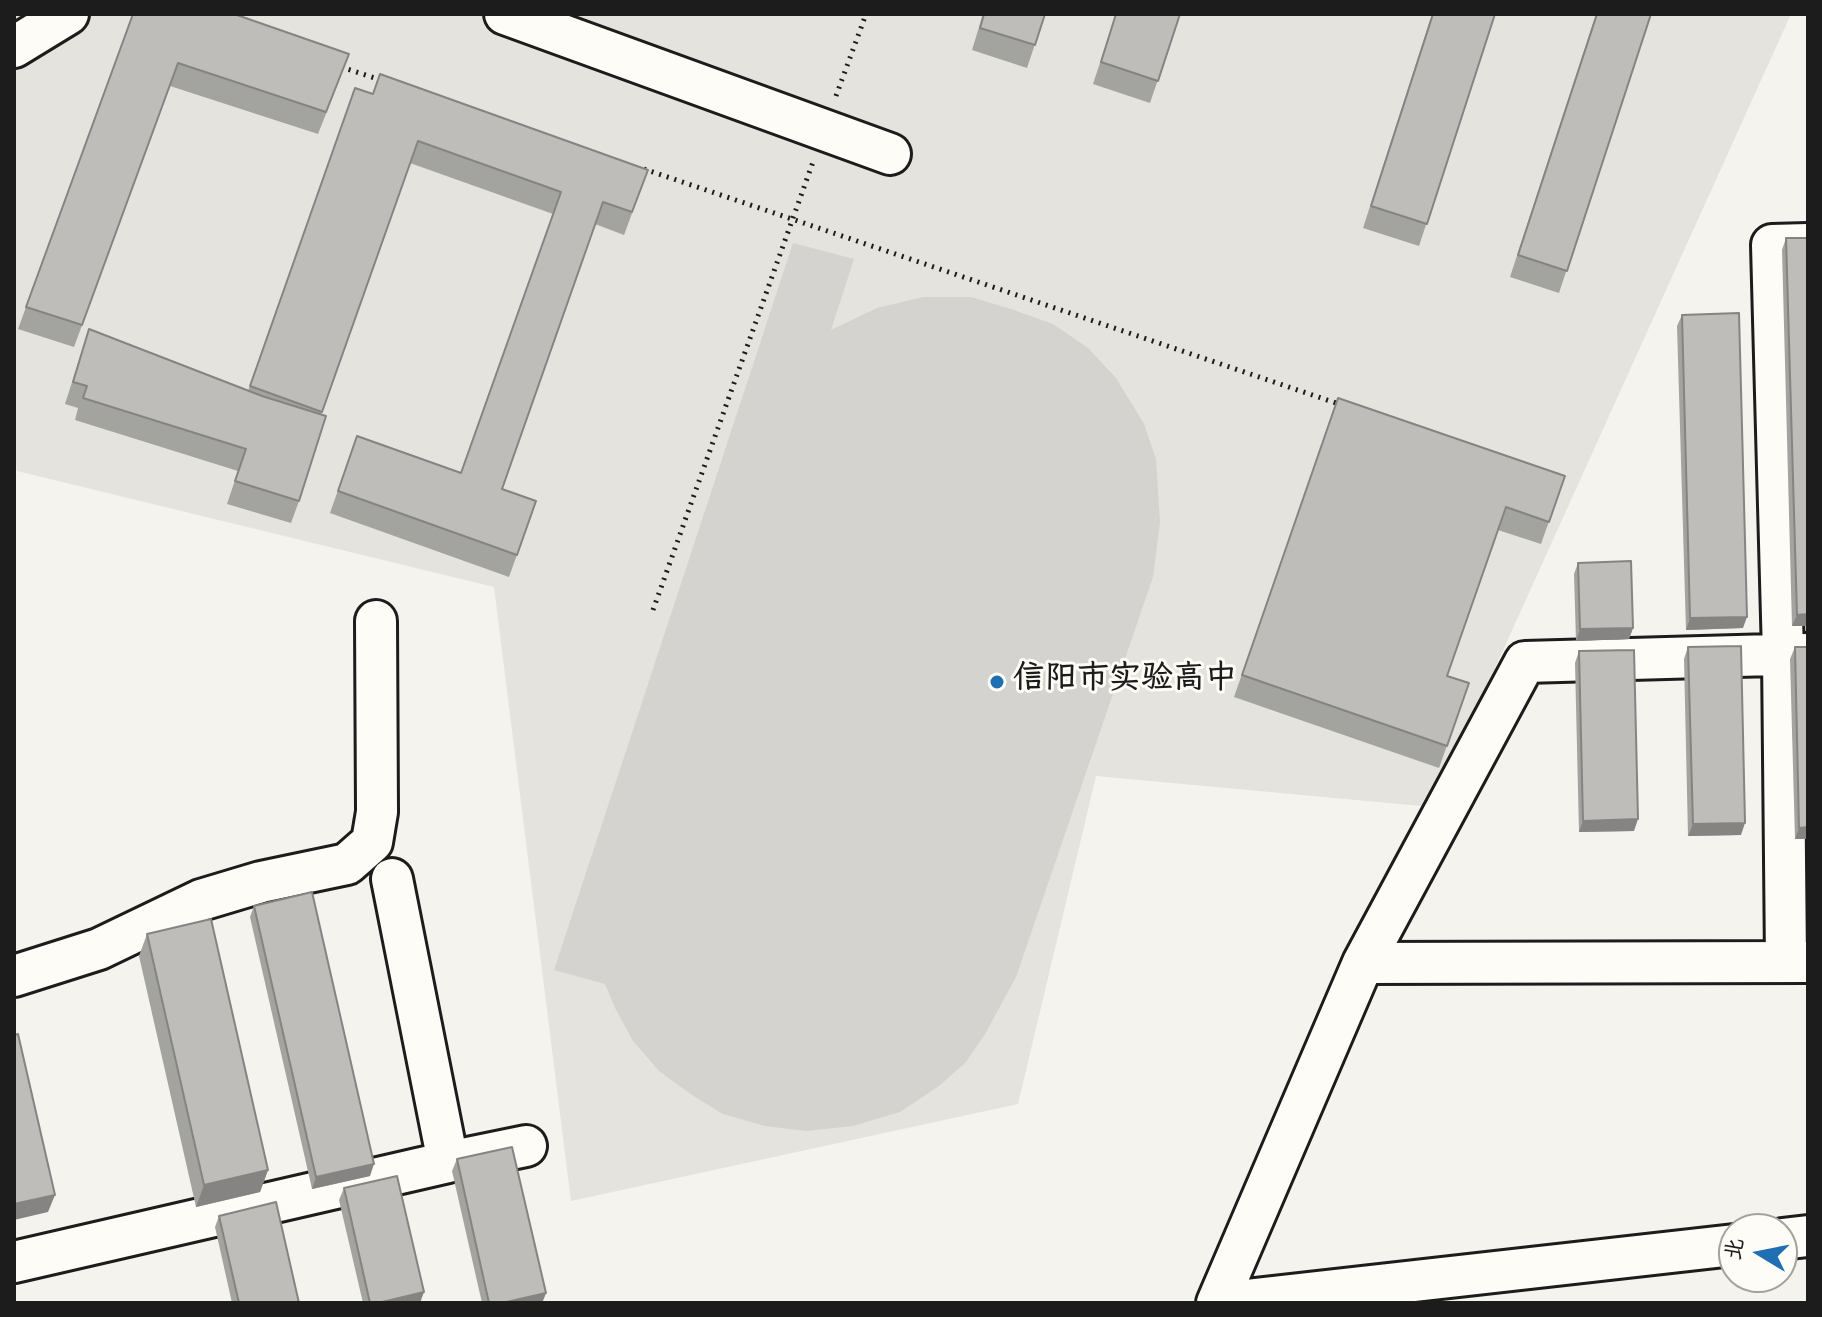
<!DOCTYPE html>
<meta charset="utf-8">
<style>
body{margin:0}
#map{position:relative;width:1822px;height:1317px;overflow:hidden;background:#f4f3ee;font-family:"Indie Flower","LXGW WenKai TC",sans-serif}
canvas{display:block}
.frame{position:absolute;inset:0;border:16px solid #1c1c1c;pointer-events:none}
.north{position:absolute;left:1718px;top:1213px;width:80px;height:80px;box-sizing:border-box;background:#fdfcf7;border:2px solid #a3a29f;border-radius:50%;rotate:280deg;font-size:22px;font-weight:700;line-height:32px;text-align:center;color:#1c1c1c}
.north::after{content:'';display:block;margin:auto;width:28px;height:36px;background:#1f6fb2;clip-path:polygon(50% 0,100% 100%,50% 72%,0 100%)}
</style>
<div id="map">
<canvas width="1822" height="1317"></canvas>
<div class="frame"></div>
<div class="north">北</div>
</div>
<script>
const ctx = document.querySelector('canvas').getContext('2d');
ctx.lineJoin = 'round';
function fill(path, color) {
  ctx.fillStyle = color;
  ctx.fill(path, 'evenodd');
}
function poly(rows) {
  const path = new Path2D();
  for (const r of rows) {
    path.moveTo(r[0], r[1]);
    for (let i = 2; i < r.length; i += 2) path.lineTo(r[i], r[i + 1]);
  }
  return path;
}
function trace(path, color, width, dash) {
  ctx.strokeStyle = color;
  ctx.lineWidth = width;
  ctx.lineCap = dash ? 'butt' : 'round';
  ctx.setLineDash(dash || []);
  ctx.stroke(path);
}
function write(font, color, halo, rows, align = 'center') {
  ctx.font = font + ' "Indie Flower","LXGW WenKai TC",sans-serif';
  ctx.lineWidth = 6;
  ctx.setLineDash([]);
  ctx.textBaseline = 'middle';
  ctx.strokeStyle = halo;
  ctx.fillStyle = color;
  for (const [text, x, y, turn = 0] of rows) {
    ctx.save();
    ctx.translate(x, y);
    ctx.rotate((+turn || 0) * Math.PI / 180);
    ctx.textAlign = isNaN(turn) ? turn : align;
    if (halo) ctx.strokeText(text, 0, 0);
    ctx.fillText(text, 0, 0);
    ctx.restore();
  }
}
const built = poly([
 [14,14,1791,14,1432,807,1096,776,1018,1104,571,1201,494,587,17,471,14,453]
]);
const green = poly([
 [793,243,854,259,831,330,877,308,923,297,971,297,1011,309,1053,324,1088,348,1116,378,1144,424,1156,459,1160,522,1153,577,1016,977,985,1034,966,1062,939,1086,900,1112,853,1126,806,1131,765,1126,723,1114,692,1095,659,1071,633,1041,616,1010,605,984,554,970]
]);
const path = poly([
 [341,67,384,81],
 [836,96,866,14],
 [644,169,1339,404],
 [653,610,813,162]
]);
const minor = poly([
 [505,14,890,154],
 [14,47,68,14],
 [392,879,448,1162],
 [1786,961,1783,654,1772,245,1808,244],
 [1363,963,1808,962],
 [14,976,99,949,201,900,261,882,347,864,372,842,377,812,376,621],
 [1782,1239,1808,1236],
 [14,1262,448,1162,526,1146],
 [1217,1303,1363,963,1525,662,1808,654],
 [1219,1303,1734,1245]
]);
const wall = poly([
 [133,14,341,76,318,134,170,86,74,347,18,329],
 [983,14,1045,14,1027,68,972,50],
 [1116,14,1180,14,1150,103,1093,84],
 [1432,14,1495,14,1419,246,1363,228],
 [1596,14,1651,14,1559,293,1510,277],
 [355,88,373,94,648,170,624,235,595,224,502,489,536,501,509,577,330,513,357,436,461,473,553,214,410,163,321,415,299,501,291,523,227,504,238,471,75,420,78,408,65,404,89,329,248,391],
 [1786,238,1808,626,1792,626,1782,250],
 [1682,315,1743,628,1686,630,1677,326],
 [1338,398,1565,476,1541,544,1498,530,1447,676,1469,683,1439,768,1234,697],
 [1578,563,1633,628,1629,639,1576,641,1574,574],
 [1688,647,1741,835,1688,836,1684,659],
 [1795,647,1808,839,1795,839,1790,659],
 [1579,651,1634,831,1579,832,1575,663],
 [254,906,370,1176,312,1189,250,917],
 [147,934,268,1170,260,1192,196,1207,139,956],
 [457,1159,546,1293,542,1303,482,1303,452,1171],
 [344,1188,420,1303,363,1303,339,1200],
 [219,1216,299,1303,232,1303,215,1227]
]);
const shadedWall = poly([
 [1808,614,1808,626,1792,626,1797,615],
 [1747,617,1743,628,1686,630,1690,618],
 [1633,628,1629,639,1576,641,1580,629],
 [1638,819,1634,831,1579,832,1583,821],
 [1745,823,1741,835,1688,836,1693,824],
 [1808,827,1808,839,1795,839,1799,828],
 [374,1164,370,1176,312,1189,316,1177],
 [268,1170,260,1192,196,1207,204,1185],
 [55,1195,48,1212,14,1220,14,1204],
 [424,1292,420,1303,378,1303],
 [546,1293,542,1303,502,1303]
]);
const building = poly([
 [133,14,234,14,349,54,326,112,178,63,82,325,26,307,133,14],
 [984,14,1045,14,1035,45,980,28,984,14],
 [1116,14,1180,14,1158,81,1101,62,1116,14],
 [1433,14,1495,14,1427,224,1371,206,1433,14],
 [1597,14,1651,14,1567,271,1518,255,1597,14],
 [380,74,648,170,632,212,603,202,502,489,536,501,517,555,338,491,357,436,461,473,561,192,418,141,322,412,250,386,355,88,373,94,380,74],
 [1786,238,1808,238,1808,614,1797,615,1786,238],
 [1739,313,1747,617,1690,618,1682,315,1739,313],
 [89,329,262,396,326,416,299,501,235,481,246,449,83,398,87,386,73,382,89,329],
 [1338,398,1565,476,1549,522,1506,507,1447,676,1469,683,1447,746,1242,675,1338,398],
 [1631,561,1633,628,1580,629,1578,563,1631,561],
 [1741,646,1745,823,1693,824,1688,647,1741,646],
 [1795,647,1808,647,1808,827,1799,828,1795,647],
 [1634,650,1638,819,1583,821,1579,651,1634,650],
 [312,892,374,1164,316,1177,254,906,312,892],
 [211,919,268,1170,204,1185,147,934,211,919],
 [18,1034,55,1195,14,1204,14,1035,18,1034],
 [512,1147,546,1293,502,1303,489,1303,457,1159,512,1147],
 [397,1176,424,1292,378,1303,370,1303,344,1188,397,1176],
 [276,1202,299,1303,239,1303,219,1216,276,1202]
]);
const markers = [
 [997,682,8,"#1f6fb2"]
];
const poiNames = [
 ["信阳市实验高中",1013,682]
];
fill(built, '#e4e3de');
fill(green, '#d4d3cf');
trace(minor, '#1c1c1c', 46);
trace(path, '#1c1c1c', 5, [2, 6]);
trace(minor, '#fdfcf7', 40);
fill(wall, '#a3a3a0');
fill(shadedWall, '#858482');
fill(building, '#bebdba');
trace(building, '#858482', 2);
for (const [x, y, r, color] of markers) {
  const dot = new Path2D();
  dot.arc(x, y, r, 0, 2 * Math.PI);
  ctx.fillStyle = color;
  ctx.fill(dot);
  trace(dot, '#fdfcf7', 3);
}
write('bold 32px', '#1c1c1c', '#fdfcf7', poiNames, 'left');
</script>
